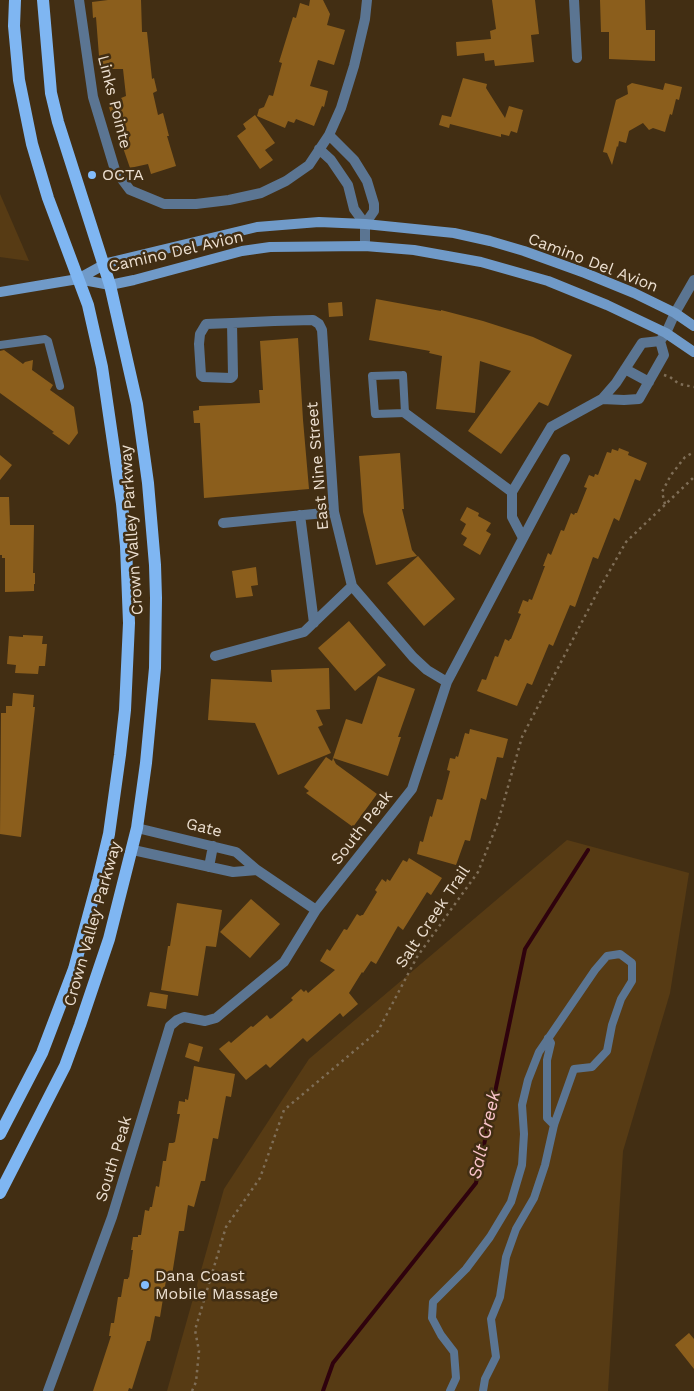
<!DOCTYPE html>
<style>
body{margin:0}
canvas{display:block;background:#422e13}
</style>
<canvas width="694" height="1391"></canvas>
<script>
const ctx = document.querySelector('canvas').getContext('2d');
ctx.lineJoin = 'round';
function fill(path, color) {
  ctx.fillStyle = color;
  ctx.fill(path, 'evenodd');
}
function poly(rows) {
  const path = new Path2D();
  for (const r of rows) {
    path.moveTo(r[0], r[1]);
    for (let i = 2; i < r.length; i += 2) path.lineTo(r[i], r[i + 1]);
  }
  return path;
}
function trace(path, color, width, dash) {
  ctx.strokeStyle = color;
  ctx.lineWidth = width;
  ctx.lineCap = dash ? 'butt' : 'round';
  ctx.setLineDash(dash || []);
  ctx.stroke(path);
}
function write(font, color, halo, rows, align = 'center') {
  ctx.font = font + ' "Work Sans",sans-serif';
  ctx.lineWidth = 5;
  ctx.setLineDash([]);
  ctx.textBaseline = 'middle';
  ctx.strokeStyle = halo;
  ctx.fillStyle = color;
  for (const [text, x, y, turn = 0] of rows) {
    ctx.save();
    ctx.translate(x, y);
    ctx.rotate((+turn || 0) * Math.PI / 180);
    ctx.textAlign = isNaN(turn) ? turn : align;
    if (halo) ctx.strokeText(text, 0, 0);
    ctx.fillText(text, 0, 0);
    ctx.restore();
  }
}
const green = poly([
 [0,194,29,261,0,257],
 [567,840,689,873,670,993,623,1151,608,1391,167,1391,224,1189,309,1059]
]);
const stream = poly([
 [323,1391,333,1363,476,1183,525,949,588,850]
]);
const building = poly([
 [108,0,141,0,142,32,147,32,152,79,154,78,157,91,153,93,158,115,163,113,169,136,167,136,176,166,151,174,148,164,130,168,119,136,118,136,108,104,122,100,121,98,126,96,123,69,100,69,96,17,93,18,92,2],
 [310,0,323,0,330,14,327,25,345,30,334,65,318,60,310,86,328,91,324,107,322,106,314,126,296,119,294,123,288,121,285,128,257,116,259,109,264,107,269,95,273,96,282,63,279,62,293,17,296,18,300,3,309,6],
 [492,0,535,0,539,34,531,35,534,62,495,66,494,60,485,61,484,53,457,56,456,42,491,39,490,31,496,29],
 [600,0,645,0,646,30,655,30,655,61,609,59,609,32,601,32],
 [463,78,487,84,486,88,505,118,509,106,523,110,517,133,511,131,509,136,501,134,501,137,450,124,449,128,439,125,442,115,451,117],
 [632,83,663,90,665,83,682,87,679,100,676,99,672,115,670,114,665,132,653,128,649,130,643,123,629,131,626,143,619,141,618,147,617,146,612,165,607,153,603,152,616,100,628,94,627,86],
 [255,115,275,143,265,150,273,160,260,169,237,136,246,129,243,124],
 [376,299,441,311,441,310,483,321,533,337,572,355,548,406,539,402,501,454,468,431,511,371,480,361,475,413,436,409,442,356,429,353,430,351,369,340],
 [342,302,343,316,329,317,328,303],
 [298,338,303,420,309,489,204,498,200,423,194,423,193,411,199,410,199,406,260,403,259,390,263,390,260,341],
 [4,350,23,364,25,362,33,360,32,370,53,385,50,390,74,407,78,433,69,445,52,433,54,432,0,393,0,351],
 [619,448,629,452,628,455,647,463,640,481,635,479,619,521,614,518,598,559,593,557,575,607,570,605,553,646,549,644,532,685,527,683,517,706,477,691,482,679,486,680,495,656,498,657,505,639,509,641,510,639,511,639,521,614,518,613,523,600,528,602,529,599,532,600,545,566,543,566,548,553,551,555,561,530,564,531,571,513,574,515,575,513,577,513,587,488,584,487,589,475,594,477,595,474,598,475,607,452,611,453,612,449,618,451],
 [400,453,404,509,402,509,412,550,417,556,376,565,363,512,359,456],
 [0,455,12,465,0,480],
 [0,497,9,497,10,525,34,525,33,573,35,573,35,584,34,584,34,591,5,592,5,558,2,558,2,555,0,555],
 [467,507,479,513,478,516,491,523,486,531,491,534,480,555,463,545,467,538,461,534,466,524,460,520],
 [418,556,455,599,424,626,387,583],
 [256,567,258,585,251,586,253,596,236,598,232,571],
 [349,621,386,665,355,691,318,648],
 [23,635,43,636,42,644,47,644,45,666,39,666,38,674,15,673,16,665,7,664,9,636,23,637],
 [329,668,330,709,316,710,323,725,318,727,331,753,278,775,255,723,208,720,211,679,272,682,271,670],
 [378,676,415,689,398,737,401,737,388,776,333,758,336,764,377,794,353,827,306,793,309,791,304,787,326,757,332,761,346,719,362,724],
 [13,693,34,695,33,707,35,707,21,837,0,834,1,713,6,713,6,706,12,706],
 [470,729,508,739,503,758,497,757,486,800,481,798,470,841,465,840,456,865,417,854,420,841,423,842,430,816,432,817,437,799,442,800,443,798,450,771,447,770,450,758,455,759,456,756,458,757,465,733,469,734],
 [409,858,442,878,431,895,427,892,403,930,398,926,376,964,371,961,363,973,362,972,349,993,358,1004,343,1017,340,1013,307,1042,303,1038,270,1068,266,1064,246,1080,219,1049,229,1041,231,1043,251,1026,253,1027,267,1015,270,1019,272,1018,293,1000,291,998,301,989,304,992,306,990,308,993,335,970,320,961,327,949,330,951,344,929,347,930,357,914,360,916,362,915,363,915,377,892,375,890,382,879,386,882,387,879,390,881,403,860,407,862],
 [251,899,280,924,250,958,220,932],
 [177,903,222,910,216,947,206,946,198,996,161,990,168,946,170,946],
 [150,992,168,995,166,1009,147,1006],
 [189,1043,203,1047,199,1062,185,1057],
 [194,1066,235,1074,231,1097,226,1096,218,1139,213,1138,205,1181,201,1181,194,1207,188,1205,184,1231,179,1231,172,1275,167,1274,160,1317,155,1316,150,1341,147,1341,132,1389,129,1388,128,1391,93,1391,111,1336,109,1336,111,1323,114,1323,118,1297,121,1297,124,1279,128,1279,128,1277,129,1278,133,1250,131,1250,133,1237,138,1237,138,1235,141,1235,145,1210,149,1211,150,1207,152,1207,156,1186,159,1187,163,1161,166,1161,169,1143,173,1143,175,1142,180,1114,177,1114,179,1101,185,1102,185,1099,188,1100],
 [689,1333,694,1339,694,1369,675,1345]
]);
const path = poly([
 [664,375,670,377,679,384,694,387],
 [665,504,662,492,671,475,685,457,694,452],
 [192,1391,196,1382,199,1351,195,1330,226,1227,260,1178,284,1110,378,1031,417,957,478,872,498,822,522,737,597,593,626,542,694,477]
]);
const service = poly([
 [0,345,45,339,48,341,60,386],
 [403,375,405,413,375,414,372,376,403,375],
 [548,1038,551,1043,547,1060,547,1118,554,1125],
 [450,1391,456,1378,454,1352,441,1335,432,1318,433,1302,466,1269,490,1237,511,1202,522,1165,524,1134,522,1105,528,1080,539,1052,595,970,607,956,620,954,632,963,632,981,621,999,612,1025,607,1051,592,1067,574,1069,554,1125,545,1165,534,1198,516,1229,506,1257,500,1297,491,1319,496,1357,485,1379,483,1391]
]);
const minor = poly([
 [79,0,93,97,115,170,130,190,164,204,196,204,229,200,261,193,286,181,309,165,329,135,341,108,354,66,365,19,367,0],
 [574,0,577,58],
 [329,135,354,160,367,181,374,204,374,211,365,224,365,246],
 [319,149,331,160,348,185,354,209,365,224],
 [232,323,233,376,231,378,203,377,201,375,199,344,200,334,206,324,232,323,274,321,313,320,319,324,322,330,334,512,352,586,413,657,427,670,447,682],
 [625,369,649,382],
 [602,399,624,400,639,399,664,355,660,341],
 [405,413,512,492],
 [300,515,314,623],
 [223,523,334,512],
 [523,538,512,517,512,492,551,427,602,399,616,383,642,343,660,341,666,333,675,313],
 [215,656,304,632,352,586],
 [137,828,236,852,257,870,316,910],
 [133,850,233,872,257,870],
 [209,867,213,846],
 [48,1391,112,1217,170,1026,177,1020,184,1017,205,1021,216,1018,284,962,316,910,412,789,447,682,565,459]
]);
const tertiary = poly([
 [675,313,694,280]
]);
const secondary = poly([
 [78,279,107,263,257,227,319,222,365,224,454,233,490,241,524,251,585,273,634,293,675,313,694,326],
 [0,292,78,279,110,285,134,280,242,251,270,247,365,246,414,250,481,262,548,281,607,305,666,333,694,352]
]);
const primary = poly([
 [0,1134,42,1053,74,969,98,880,109,834,120,755,125,710,129,623,126,546,122,504,102,367,88,305,48,198,32,144,19,80,14,26,15,0],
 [0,1193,65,1066,80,1025,109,939,137,828,146,763,155,668,156,598,155,565,148,483,137,404,110,285,58,122,51,93,43,0]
]);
const markers = [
 [92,175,5,"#83bcfb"],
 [145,1285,5,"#83bcfb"]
];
const streetNames = [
 ["Links Pointe",114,102,76],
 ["Camino Del Avion",176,252,-13],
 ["Camino Del Avion",593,263,21],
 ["East Nine Street",318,466,-95],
 ["Crown Valley Parkway",132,530,-94],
 ["Gate",204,828,14],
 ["South Peak",362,828,-52],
 ["Salt Creek Trail",433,917,-56],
 ["Crown Valley Parkway",93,924,-74],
 ["South Peak",114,1159,-73]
];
const poiNames = [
 ["OCTA",102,175],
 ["Dana Coast",155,1276],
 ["Mobile Massage",155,1294]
];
const waterNames = [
 ["Salt Creek",485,1135,-77]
];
fill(green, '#573b14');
trace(stream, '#2f020d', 4);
fill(building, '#8b5e1c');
trace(path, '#7f6e57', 2.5, [2.5, 4]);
trace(service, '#5b7592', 8);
trace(minor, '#5b7592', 10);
trace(tertiary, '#5b7592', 10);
trace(secondary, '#709ac8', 10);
trace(primary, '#7fb6f2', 12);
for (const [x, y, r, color] of markers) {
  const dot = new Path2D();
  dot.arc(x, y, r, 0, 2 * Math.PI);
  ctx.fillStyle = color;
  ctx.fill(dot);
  trace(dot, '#422e13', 2);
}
write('16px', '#ecdfd0', '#422e13', streetNames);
write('16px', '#ecdfd0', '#422e13', poiNames, 'left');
write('italic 18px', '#fac4ca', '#422e13', waterNames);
</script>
